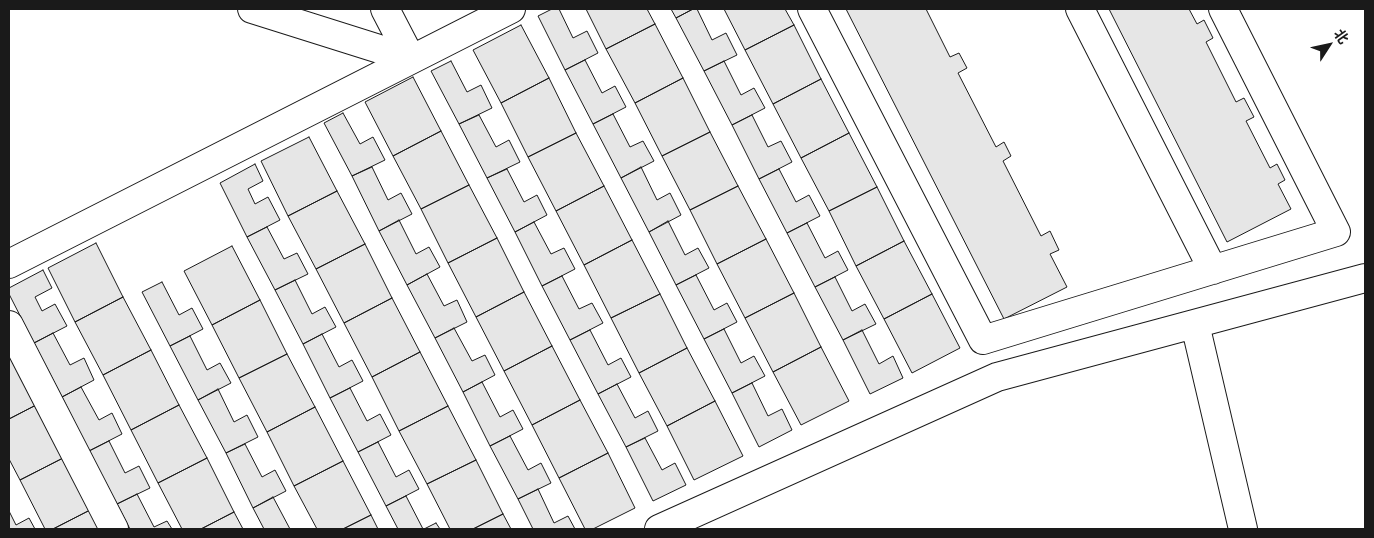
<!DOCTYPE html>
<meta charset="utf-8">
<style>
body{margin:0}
#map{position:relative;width:1374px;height:538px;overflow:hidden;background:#fff;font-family:"Playfair Display","Noto Sans SC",serif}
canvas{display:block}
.frame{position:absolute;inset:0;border:10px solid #1a1a1a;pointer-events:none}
.north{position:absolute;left:1304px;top:20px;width:50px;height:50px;-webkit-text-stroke:4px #fff;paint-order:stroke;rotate:55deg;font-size:14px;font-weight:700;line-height:20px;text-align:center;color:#1a1a1a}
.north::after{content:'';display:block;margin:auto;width:18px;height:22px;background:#1a1a1a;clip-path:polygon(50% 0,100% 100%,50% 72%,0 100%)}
</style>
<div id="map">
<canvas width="1374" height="538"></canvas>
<div class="frame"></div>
<div class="north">北</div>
</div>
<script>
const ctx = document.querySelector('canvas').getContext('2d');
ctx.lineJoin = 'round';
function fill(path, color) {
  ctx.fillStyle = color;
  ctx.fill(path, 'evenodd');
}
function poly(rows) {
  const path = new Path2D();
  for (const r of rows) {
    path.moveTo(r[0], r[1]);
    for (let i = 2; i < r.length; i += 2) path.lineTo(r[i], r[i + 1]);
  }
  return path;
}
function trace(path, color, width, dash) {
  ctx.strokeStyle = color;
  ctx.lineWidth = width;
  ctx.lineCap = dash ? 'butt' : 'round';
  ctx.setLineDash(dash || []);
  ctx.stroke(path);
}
const building = poly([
 [552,9,559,9,573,38,587,31,598,53,565,70,538,16,552,9],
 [586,9,647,9,655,24,606,49,586,9],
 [671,9,693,9,676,18,671,9],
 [693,9,697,9,712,40,726,33,737,55,704,71,676,18,693,9],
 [724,9,785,9,794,25,745,50,724,9],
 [846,9,926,9,950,57,959,53,967,68,958,73,996,147,1004,142,1011,156,1003,161,1041,236,1050,231,1059,250,1050,254,1067,287,1004,319,846,9],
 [1109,9,1189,9,1197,24,1204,20,1213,38,1206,42,1236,102,1244,98,1254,117,1246,121,1270,168,1277,164,1285,180,1278,184,1291,209,1227,242,1109,9],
 [655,24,683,78,635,103,606,49,655,24],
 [521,25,549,78,501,103,473,50,521,25],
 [794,25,821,79,773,104,745,50,794,25],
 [585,60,602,93,615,86,626,107,593,124,565,70,585,60],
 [451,61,467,92,481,85,492,108,459,124,431,71,451,61],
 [724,61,741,95,754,88,765,108,732,125,704,71,724,61],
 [413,77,441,131,393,156,365,102,413,77],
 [549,78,576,133,528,157,501,103,549,78],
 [683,78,710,132,662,156,635,103,683,78],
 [821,79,849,133,801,158,773,104,821,79],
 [343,113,360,144,373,137,385,160,352,176,324,123,343,113],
 [613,114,630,147,643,141,654,161,621,178,593,124,613,114],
 [479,115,496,147,509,140,520,162,487,178,459,124,479,115],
 [752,115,768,147,781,141,792,162,759,179,732,125,752,115],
 [441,131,469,185,421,209,393,156,441,131],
 [710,132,738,186,690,210,662,156,710,132],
 [576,133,604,186,556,211,528,157,576,133],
 [849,133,877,187,829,211,801,158,849,133],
 [309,137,337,191,288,216,261,161,309,137],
 [255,164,263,181,248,189,255,204,268,197,280,220,247,237,220,183,255,164],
 [372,167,388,200,401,193,412,214,379,231,352,176,372,167],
 [641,167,657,200,670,193,681,215,649,232,621,178,641,167],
 [507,169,524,202,537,195,547,215,515,232,487,178,507,169],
 [779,169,796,202,809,195,820,216,787,233,759,179,779,169],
 [469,185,497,238,448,263,421,209,469,185],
 [604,186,632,240,584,265,556,211,604,186],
 [738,186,766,239,717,264,690,210,738,186],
 [877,187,904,241,856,266,829,211,877,187],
 [337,191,365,244,316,269,288,216,337,191],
 [399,220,416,254,429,247,440,267,407,285,379,231,399,220],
 [668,221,685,255,698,248,709,268,676,285,649,232,668,221],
 [534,222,551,254,564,248,575,269,542,286,515,232,534,222],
 [807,223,825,258,838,251,848,270,815,287,787,233,807,223],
 [267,227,284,259,297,253,308,274,275,290,247,237,267,227],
 [497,238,524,292,476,317,448,263,497,238],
 [766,239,794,293,745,318,717,264,766,239],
 [632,240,660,294,611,318,584,265,632,240],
 [904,241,932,294,884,319,856,266,904,241],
 [96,243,123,297,75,322,48,268,96,243],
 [365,244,392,298,344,323,316,269,365,244],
 [232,246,260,300,212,325,184,271,232,246],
 [43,270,52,288,35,297,42,311,55,304,67,326,34,343,9,294,9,288,43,270],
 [427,274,444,306,457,300,467,322,435,338,407,285,427,274],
 [696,275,714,310,727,303,737,322,704,339,676,285,696,275],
 [562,276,579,309,592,303,603,323,570,340,542,286,562,276],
 [835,277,852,311,865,304,876,324,843,340,815,287,835,277],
 [295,280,312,314,325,307,336,327,303,344,275,290,295,280],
 [162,282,179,315,192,308,203,329,170,346,142,292,162,282],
 [524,292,552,346,504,371,476,317,524,292],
 [794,293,821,347,773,372,745,318,794,293],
 [660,294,687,348,639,373,611,318,660,294],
 [932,294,960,348,912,373,884,319,932,294],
 [123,297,151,350,103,375,75,322,123,297],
 [392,298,420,352,372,377,344,323,392,298],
 [260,300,287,354,239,378,212,325,260,300],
 [454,328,472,361,485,355,495,375,463,392,435,338,454,328],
 [724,329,741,363,754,356,765,376,732,393,704,339,724,329],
 [590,330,608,365,621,358,631,377,598,394,570,340,590,330],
 [862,330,879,364,893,356,903,378,870,394,843,340,862,330],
 [53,333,70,365,84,358,94,380,62,397,34,343,53,333],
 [322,334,339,367,352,360,363,381,330,398,303,344,322,334],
 [190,336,207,370,220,363,231,383,198,400,170,346,190,336],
 [552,346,580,400,532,425,504,371,552,346],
 [821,347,849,401,801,425,773,372,821,347],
 [687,348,715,401,667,426,639,373,687,348],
 [151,350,179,405,131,430,103,375,151,350],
 [9,352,40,403,9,419,9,352],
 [420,352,448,406,399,431,372,377,420,352],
 [287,354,315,407,267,432,239,378,287,354],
 [482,382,500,417,513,410,523,429,490,446,463,392,482,382],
 [752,383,768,416,782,409,792,430,759,447,732,393,752,383],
 [617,384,635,418,648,411,658,431,626,447,598,394,617,384],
 [81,387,99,420,112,413,122,434,89,451,62,397,81,387],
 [350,388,367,421,380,414,391,435,358,452,330,398,350,388],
 [218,389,234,422,247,415,258,437,226,453,198,400,218,389],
 [580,400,608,453,559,478,532,425,580,400],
 [715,401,743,456,694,480,667,426,715,401],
 [40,403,67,456,20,480,9,459,9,419,40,403],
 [179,405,207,458,158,483,131,430,179,405],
 [448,406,476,460,427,484,399,431,448,406],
 [315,407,343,461,294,486,267,432,315,407],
 [510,436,528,470,541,463,551,483,518,499,490,446,510,436],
 [645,438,662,470,675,463,686,485,653,501,626,447,645,438],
 [109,441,125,473,139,466,150,488,117,504,89,451,109,441],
 [378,442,396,477,409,470,419,489,386,506,358,452,378,442],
 [245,444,262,477,275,470,286,491,253,508,226,453,245,444],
 [608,453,635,508,593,529,585,529,559,478,608,453],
 [67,456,94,508,53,529,45,529,20,480,67,456],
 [207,458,234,512,201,529,182,529,158,483,207,458],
 [476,460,503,514,473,529,450,529,427,484,476,460],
 [343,461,371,515,343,529,317,529,294,486,343,461],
 [538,489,554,523,568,516,575,529,533,529,518,499,538,489],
 [137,494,154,527,167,521,172,529,130,529,117,504,137,494],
 [406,496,423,529,398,529,386,506,406,496],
 [273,497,290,529,264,529,253,508,273,497],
 [94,508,105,529,53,529,94,508],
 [9,511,16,525,29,518,35,529,9,529,9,511],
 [234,512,243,529,201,529,234,512],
 [503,514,511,529,473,529,503,514],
 [371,515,378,529,343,529,371,515],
 [436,523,440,529,424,529,436,523]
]);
const minor = poly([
 [252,9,411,59],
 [385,9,411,59],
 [812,9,983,340,1336,232,1223,9],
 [1080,9,1213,270],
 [9,264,511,9],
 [1195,324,1243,529],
 [9,325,114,529],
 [659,529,997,377,1365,278]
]);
fill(building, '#e6e6e6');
trace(building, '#1a1a1a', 1);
trace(minor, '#1a1a1a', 30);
trace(minor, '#fff', 28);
</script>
